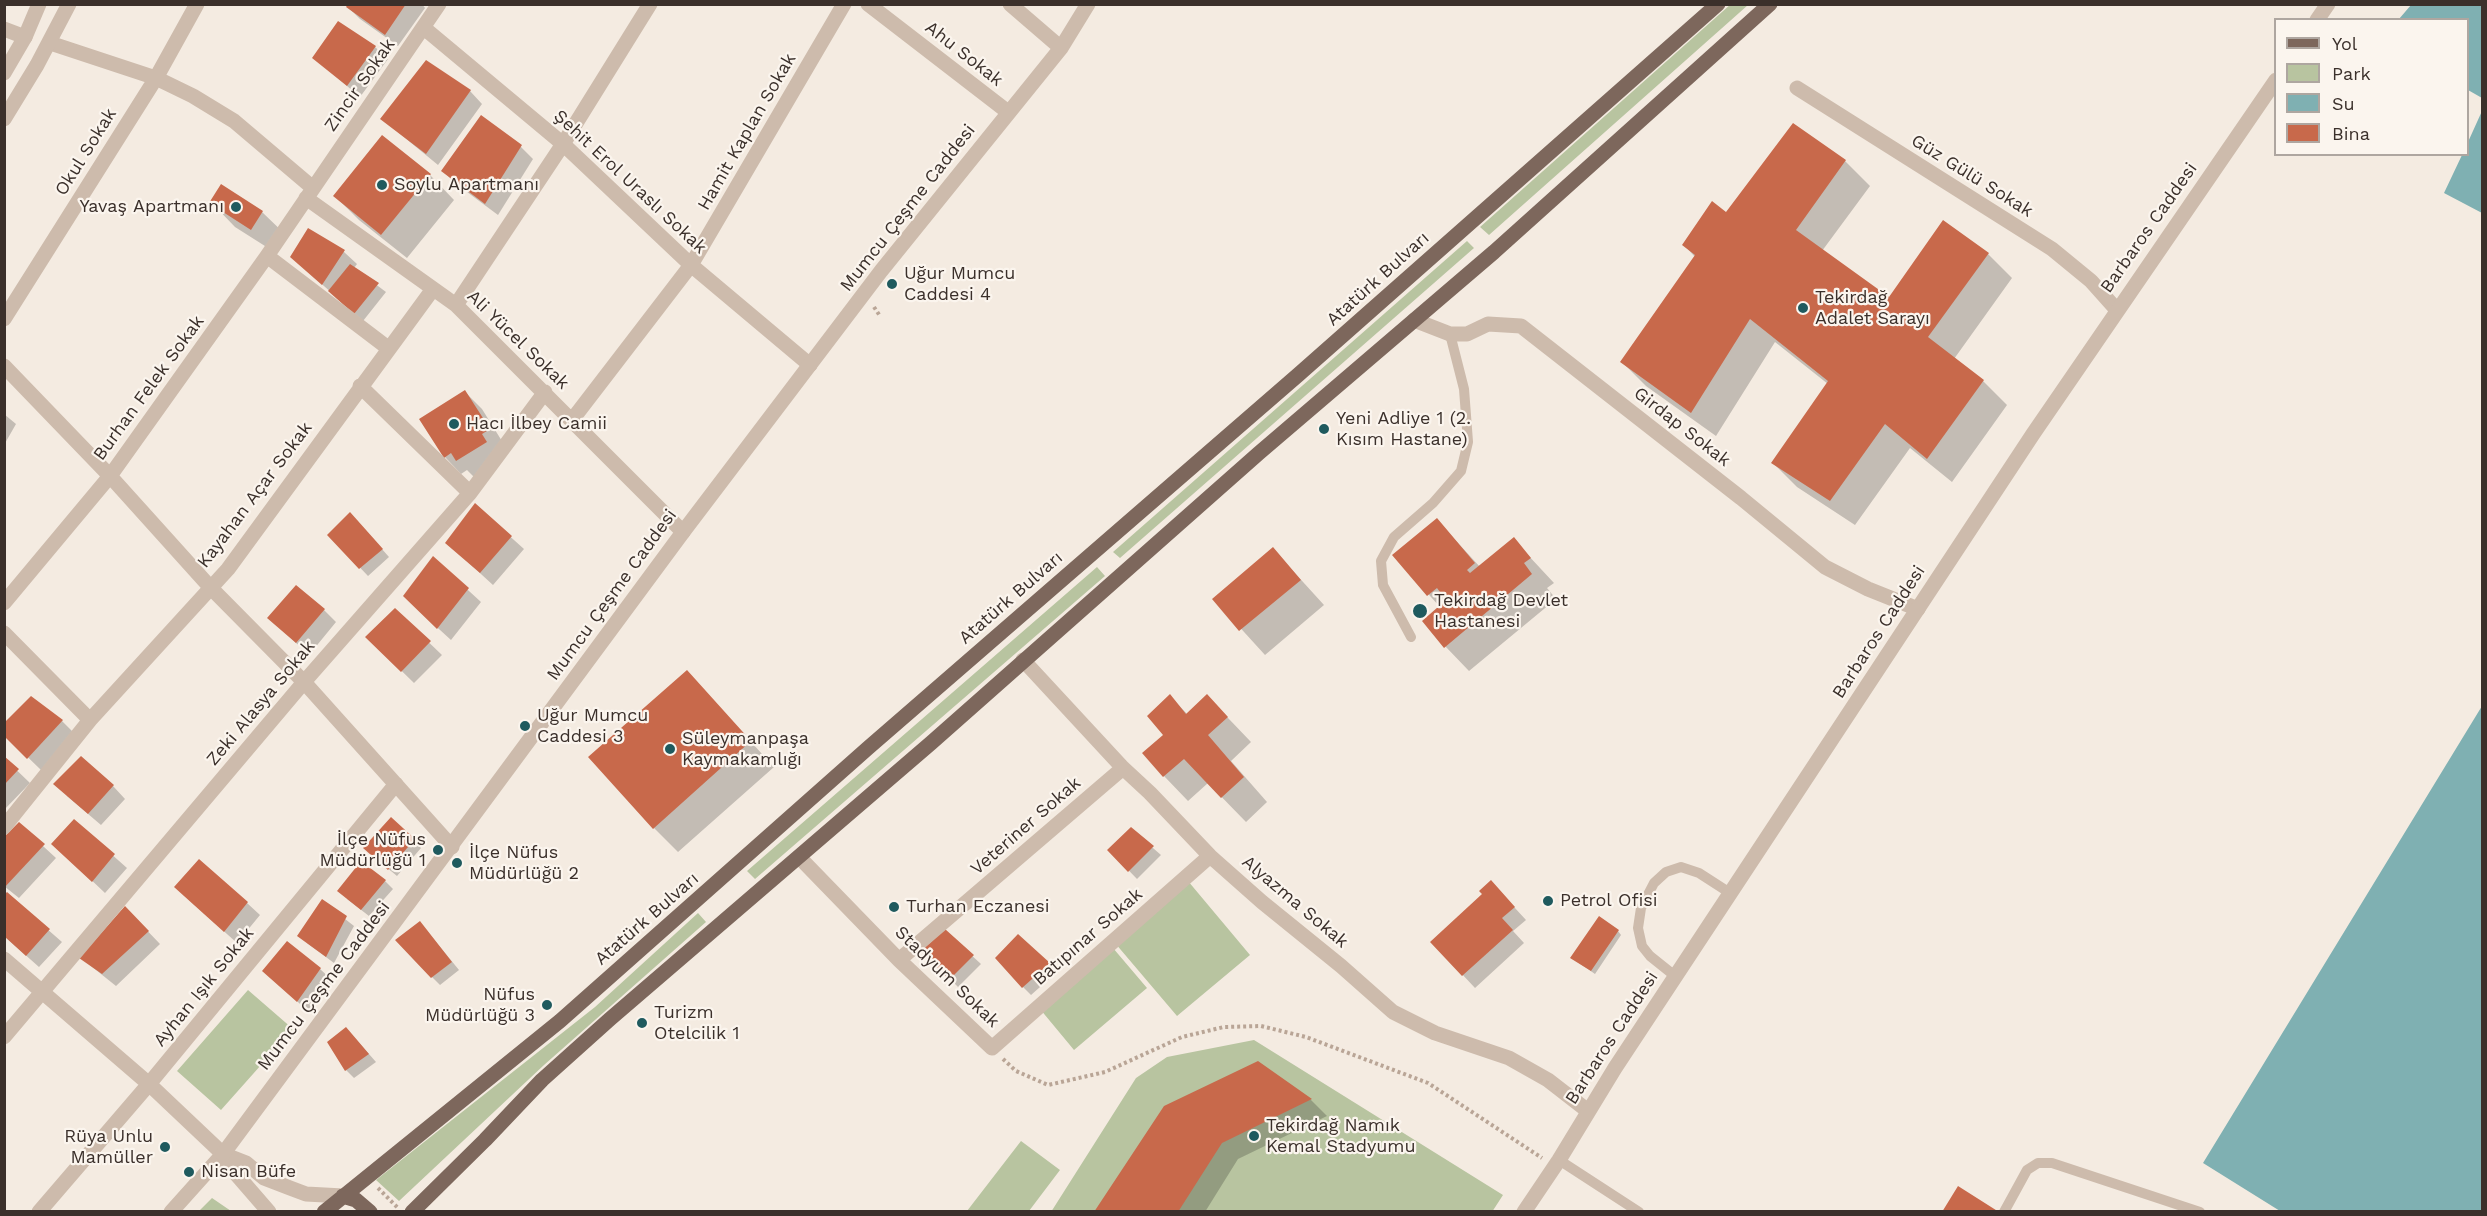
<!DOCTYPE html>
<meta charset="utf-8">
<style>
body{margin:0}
#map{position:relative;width:2487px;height:1216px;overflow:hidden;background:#f4ebe1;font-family:"Work Sans",sans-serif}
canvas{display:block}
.frame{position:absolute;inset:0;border:6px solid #3b302b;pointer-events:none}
.legend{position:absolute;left:2274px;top:18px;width:195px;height:138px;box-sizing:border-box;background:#fbf5ee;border:2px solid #aea6a0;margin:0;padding:8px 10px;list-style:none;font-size:18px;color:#3b302b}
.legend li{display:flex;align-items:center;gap:12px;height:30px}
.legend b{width:30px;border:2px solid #aea6a0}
</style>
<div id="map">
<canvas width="2487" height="1216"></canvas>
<div class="frame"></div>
<ul class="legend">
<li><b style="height:8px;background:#7d675c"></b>Yol</li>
<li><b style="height:16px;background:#b8c4a0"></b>Park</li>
<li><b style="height:16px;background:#7fb0b2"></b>Su</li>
<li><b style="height:16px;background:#c8694b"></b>Bina</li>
</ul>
</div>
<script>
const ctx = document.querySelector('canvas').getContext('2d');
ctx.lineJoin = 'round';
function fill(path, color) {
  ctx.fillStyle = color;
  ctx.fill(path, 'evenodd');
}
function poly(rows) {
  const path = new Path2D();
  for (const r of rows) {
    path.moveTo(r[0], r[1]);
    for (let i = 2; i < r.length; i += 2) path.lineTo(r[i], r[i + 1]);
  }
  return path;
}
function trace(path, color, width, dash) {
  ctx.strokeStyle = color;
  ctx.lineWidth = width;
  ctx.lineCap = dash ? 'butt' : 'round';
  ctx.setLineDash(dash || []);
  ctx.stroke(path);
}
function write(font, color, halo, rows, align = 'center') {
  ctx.font = font + ' "Work Sans",sans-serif';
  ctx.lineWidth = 4.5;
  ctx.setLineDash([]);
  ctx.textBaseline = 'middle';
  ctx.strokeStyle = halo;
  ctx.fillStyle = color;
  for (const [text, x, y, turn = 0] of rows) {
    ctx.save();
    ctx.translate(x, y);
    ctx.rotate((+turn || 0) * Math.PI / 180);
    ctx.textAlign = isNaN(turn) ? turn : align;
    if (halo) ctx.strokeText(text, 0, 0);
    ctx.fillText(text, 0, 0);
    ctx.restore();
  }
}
const green = poly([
 [1731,4,1748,5,1489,235,1480,227],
 [1467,241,1474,248,1120,558,1113,552],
 [1097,567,1105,576,755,879,747,871],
 [1188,881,1250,955,1177,1016,1115,943],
 [698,913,706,922,544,1065,399,1201,376,1180,595,1007],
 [1113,948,1147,988,1074,1050,1040,1009],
 [248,990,293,1029,221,1110,177,1071],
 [1254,1040,1503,1195,1492,1212,1051,1212,1136,1078,1167,1057],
 [1021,1141,1060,1170,1029,1211,967,1211],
 [212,1198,231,1211,199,1211]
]);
const water = poly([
 [2411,5,2482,5,2482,98,2468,90,2468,20,2399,19],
 [2482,111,2482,213,2444,193,2462,155,2468,154,2468,142],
 [2482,706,2482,1211,2280,1211,2203,1163]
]);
const shadow = poly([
 [350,4,422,4,425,8,398,46,360,19,348,7],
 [375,47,388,59,360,97,314,58],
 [470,91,482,104,438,165,382,119],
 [481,117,521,147,533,159,498,215,455,183,443,171],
 [1793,125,1845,161,1870,186,1822,251,1889,299,1988,254,2012,278,1954,359,1983,381,2007,405,1952,482,1910,448,1855,525,1797,487,1773,463,1828,384,1775,342,1716,436,1646,386,1622,362,1695,257,1684,245,1726,214],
 [430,175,454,200,407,258,359,220,335,196],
 [211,202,262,212,287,236,276,253,235,227],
 [309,230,344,252,357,264,354,268,386,292,363,321,305,269],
 [465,392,482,409,505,446,474,477,467,470,461,474,445,457,421,420],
 [4,414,16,424,4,445],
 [475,505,524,549,493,585,447,543],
 [1437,520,1480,567,1513,539,1554,583,1547,588,1556,599,1469,671,1445,646,1440,607,1394,556],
 [358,522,389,557,368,576,329,535],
 [1273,549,1324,605,1265,655,1214,599],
 [433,558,481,602,451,640,417,609],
 [324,610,336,622,309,655,269,618],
 [395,610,442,655,414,683,367,637],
 [687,672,774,767,678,852,654,828],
 [1170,696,1188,715,1207,696,1251,742,1231,761,1267,802,1246,822,1208,783,1188,801,1164,776,1165,735],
 [62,721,74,733,41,770,4,734],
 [4,758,30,783,4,810],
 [113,786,125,799,101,825,67,796],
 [74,821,127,868,105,893,66,856],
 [19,824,56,858,19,898,4,886],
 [1131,829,1161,855,1137,879,1109,850],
 [414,840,421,848,397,876,373,856],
 [385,881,393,889,369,916,347,899],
 [7,894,62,942,39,967,4,936],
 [1503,895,1526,920,1513,931,1524,943,1475,988,1432,942],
 [188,899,247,903,260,915,237,943],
 [322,901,354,926,334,963,307,943],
 [138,921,160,944,116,986,81,958],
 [427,931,459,970,440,985,432,977],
 [945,931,981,964,958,987,923,951],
 [1618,931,1621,935,1595,974,1576,961],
 [1018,936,1057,972,1031,995,1023,987],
 [320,969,333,981,310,1013,277,983],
 [354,1037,376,1062,354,1078,346,1070],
 [1258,1063,1311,1100,1327,1116,1238,1159,1205,1212,1096,1212]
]);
const building = poly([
 [348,4,406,4,385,35,346,7],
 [338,21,376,46,347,86,312,58],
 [426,60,471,90,426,154,380,119],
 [481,115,522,145,485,204,441,171],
 [1793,123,1846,160,1796,230,1889,297,1943,220,1989,253,1928,337,1984,380,1927,459,1885,424,1830,501,1771,463,1828,381,1750,319,1691,413,1620,362,1695,255,1682,245,1712,201,1726,212],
 [382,135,431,174,381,235,333,196],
 [221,184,263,211,251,230,209,203],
 [308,228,345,250,322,285,290,257],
 [350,264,379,283,354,314,328,291],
 [465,390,490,429,482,434,487,442,456,461,451,453,444,458,419,419],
 [475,503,512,536,480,573,445,543],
 [350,512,383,549,359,569,327,535],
 [1437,518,1475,563,1467,570,1470,573,1514,537,1531,558,1524,563,1532,574,1444,648,1422,621,1446,600,1437,588,1427,596,1392,555],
 [1273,547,1301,580,1239,631,1212,599],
 [433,556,469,588,437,629,403,596],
 [296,585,325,609,296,643,267,618],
 [395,608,431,641,401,672,365,637],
 [687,670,751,741,653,829,588,757],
 [1170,694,1186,714,1207,694,1228,717,1208,735,1244,777,1221,798,1184,759,1163,777,1142,753,1163,735,1147,716],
 [31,696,63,720,27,759,4,736,4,723],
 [4,756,19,769,4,785],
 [81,756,114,785,88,814,53,784],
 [391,817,415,839,388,870,363,848],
 [74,819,115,854,92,882,51,844],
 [19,822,45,844,4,888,4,837],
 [1131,827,1154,846,1128,872,1107,850],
 [199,859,248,902,224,932,174,887],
 [361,861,386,880,361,910,337,891],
 [1491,880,1515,907,1502,918,1513,930,1462,976,1430,942,1482,894,1479,891],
 [7,892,50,929,26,956,4,936,4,895],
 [322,899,347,916,326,957,297,936],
 [125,906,149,931,102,974,79,958],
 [1599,916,1619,930,1591,971,1570,958],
 [420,921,452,962,431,978,395,940],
 [945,929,974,955,949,980,921,951],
 [1018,934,1050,963,1022,988,995,958],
 [287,941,321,968,297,1002,262,971],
 [346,1027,369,1054,345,1071,327,1042],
 [1258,1061,1312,1099,1222,1143,1178,1212,1094,1212,1164,1106],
 [1958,1186,1999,1212,1942,1212]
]);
const path = poly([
 [874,307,880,316],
 [1003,1059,1016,1071,1048,1085,1105,1072,1182,1037,1224,1027,1261,1026,1306,1037,1428,1083,1542,1158],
 [378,1188,398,1208]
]);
const service = poly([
 [1411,637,1383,585,1381,561,1394,537,1433,503,1461,471,1468,442,1464,389,1450,334],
 [1675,976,1650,956,1642,946,1638,928,1641,908,1654,883,1666,872,1681,867,1699,873,1730,893],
 [1559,1160,1639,1212],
 [2004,1212,2027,1170,2038,1163,2052,1163,2200,1212]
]);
const pedestrian = poly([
 [171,1212,223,1154]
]);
const minor = poly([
 [868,4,1008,112],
 [424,28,563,144,691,265,810,365],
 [4,29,25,37],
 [50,43,156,78,193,96,234,121,313,188],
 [1797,88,2052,249,2091,281,2116,309],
 [306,198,456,305,683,532],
 [267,256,388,348],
 [456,305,563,144,650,4],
 [4,319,156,78,197,4],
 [1414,320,1450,334,1467,334,1488,324,1521,326,1741,498,1825,567,1868,589,1918,609],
 [4,366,110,476,210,587,304,682,452,847],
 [360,386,470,493],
 [572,420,691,265,844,4],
 [4,603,110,476,267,256,439,4],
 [4,633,90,720],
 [1023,660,1123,768,1150,793,1210,856,1262,902,1341,966,1393,1012,1435,1033,1509,1058,1548,1080,1588,1111],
 [4,827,90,720,228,569,433,289],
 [799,857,899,960,992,1048,1210,856],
 [4,959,149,1084,223,1154,246,1163,264,1178,290,1188,306,1194,343,1196],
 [899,960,1123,768],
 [4,1037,304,682,470,493,545,392],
 [223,1154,230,1167,269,1212],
 [39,1212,149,1084,396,784]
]);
const tertiary = poly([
 [1010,4,1061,48],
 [2317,20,2328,4],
 [4,73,25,37,39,4],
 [4,119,37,65,69,4],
 [223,1154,683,532,881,271,1061,48,1088,4],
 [1524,1212,1559,1160,1615,1068,2033,434,2276,80]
]);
const primary = poly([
 [343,1196,356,1200,370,1212],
 [324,1212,560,1021,868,748,1298,375,1718,4],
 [412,1212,485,1140,542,1080,610,1019,931,743,1259,453,1494,252,1770,4]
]);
const markers = [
 [382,185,6,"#1f5a5e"],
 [236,207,6,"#1f5a5e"],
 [892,284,6,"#1f5a5e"],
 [1803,308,6,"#1f5a5e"],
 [454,424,6,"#1f5a5e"],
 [1324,429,6,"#1f5a5e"],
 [1420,611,8,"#1f5a5e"],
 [525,726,6,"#1f5a5e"],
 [670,749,6,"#1f5a5e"],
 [438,850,6,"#1f5a5e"],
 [457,863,6,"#1f5a5e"],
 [1548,901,6,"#1f5a5e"],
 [894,907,6,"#1f5a5e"],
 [547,1005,6,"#1f5a5e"],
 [642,1023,6,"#1f5a5e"],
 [1254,1136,6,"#1f5a5e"],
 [165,1147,6,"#1f5a5e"],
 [189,1172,6,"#1f5a5e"]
];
const streetNames = [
 ["Ahu Sokak",964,54,38],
 ["Zincir Sokak",360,85,-55],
 ["Hamit Kaplan Sokak",747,132,-60],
 ["Okul Sokak",86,152,-58],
 ["Güz Gülü Sokak",1972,176,32],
 ["Şehit Erol Uraslı Sokak",630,182,43],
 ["Mumcu Çeşme Caddesi",908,208,-52],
 ["Barbaros Caddesi",2149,228,-55],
 ["Atatürk Bulvarı",1378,279,-42],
 ["Ali Yücel Sokak",518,340,44],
 ["Burhan Felek Sokak",149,388,-54],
 ["Girdap Sokak",1682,427,38],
 ["Kayahan Açar Sokak",255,495,-53],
 ["Mumcu Çeşme Caddesi",612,595,-54],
 ["Atatürk Bulvarı",1011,598,-41],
 ["Barbaros Caddesi",1879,632,-57],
 ["Zeki Alasya Sokak",261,703,-50],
 ["Veteriner Sokak",1026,826,-41],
 ["Alyazma Sokak",1295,902,40],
 ["Atatürk Bulvarı",647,919,-41],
 ["Batıpınar Sokak",1088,937,-41],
 ["Stadyum Sokak",947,977,44],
 ["Mumcu Çeşme Caddesi",324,986,-53],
 ["Ayhan Işık Sokak",204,987,-51],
 ["Barbaros Caddesi",1612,1038,-57]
];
const poiNames = [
 ["Soylu Apartmanı",394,185],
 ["Yavaş Apartmanı",224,207,"right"],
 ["Uğur Mumcu",904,274],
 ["Caddesi 4",904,295],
 ["Tekirdağ",1815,298],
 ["Adalet Sarayı",1815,319],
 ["Yeni Adliye 1 (2.",1336,419],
 ["Kısım Hastane)",1336,440],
 ["Hacı İlbey Camii",466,424],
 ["Tekirdağ Devlet",1434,601],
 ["Hastanesi",1434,622],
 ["Uğur Mumcu",537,716],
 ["Caddesi 3",537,737],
 ["Süleymanpaşa",682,739],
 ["Kaymakamlığı",682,760],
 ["İlçe Nüfus",426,840,"right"],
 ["Müdürlüğü 1",426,861,"right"],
 ["İlçe Nüfus",469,853],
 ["Müdürlüğü 2",469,874],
 ["Petrol Ofisi",1560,901],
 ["Turhan Eczanesi",906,907],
 ["Nüfus",535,995,"right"],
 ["Müdürlüğü 3",535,1016,"right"],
 ["Turizm",654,1013],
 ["Otelcilik 1",654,1034],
 ["Tekirdağ Namık",1266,1126],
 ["Kemal Stadyumu",1266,1147],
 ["Rüya Unlu",153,1137,"right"],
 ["Mamüller",153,1158,"right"],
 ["Nisan Büfe",201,1172]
];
fill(green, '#b8c4a0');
fill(water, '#7fb0b2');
fill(shadow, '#0003');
fill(building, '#c8694b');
trace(path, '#b9a596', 4, [3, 3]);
trace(service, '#cdbbac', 10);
trace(pedestrian, '#cdbbac', 15);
trace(minor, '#cdbbac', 15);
trace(tertiary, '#cdbbac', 15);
trace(primary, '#7d675c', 15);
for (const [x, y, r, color] of markers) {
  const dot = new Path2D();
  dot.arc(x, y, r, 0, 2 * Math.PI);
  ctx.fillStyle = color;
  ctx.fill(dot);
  trace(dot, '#fbf5ee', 2);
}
write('18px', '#3b302b', '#fbf5ee', streetNames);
write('18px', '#3b302b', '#fbf5ee', poiNames, 'left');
</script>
